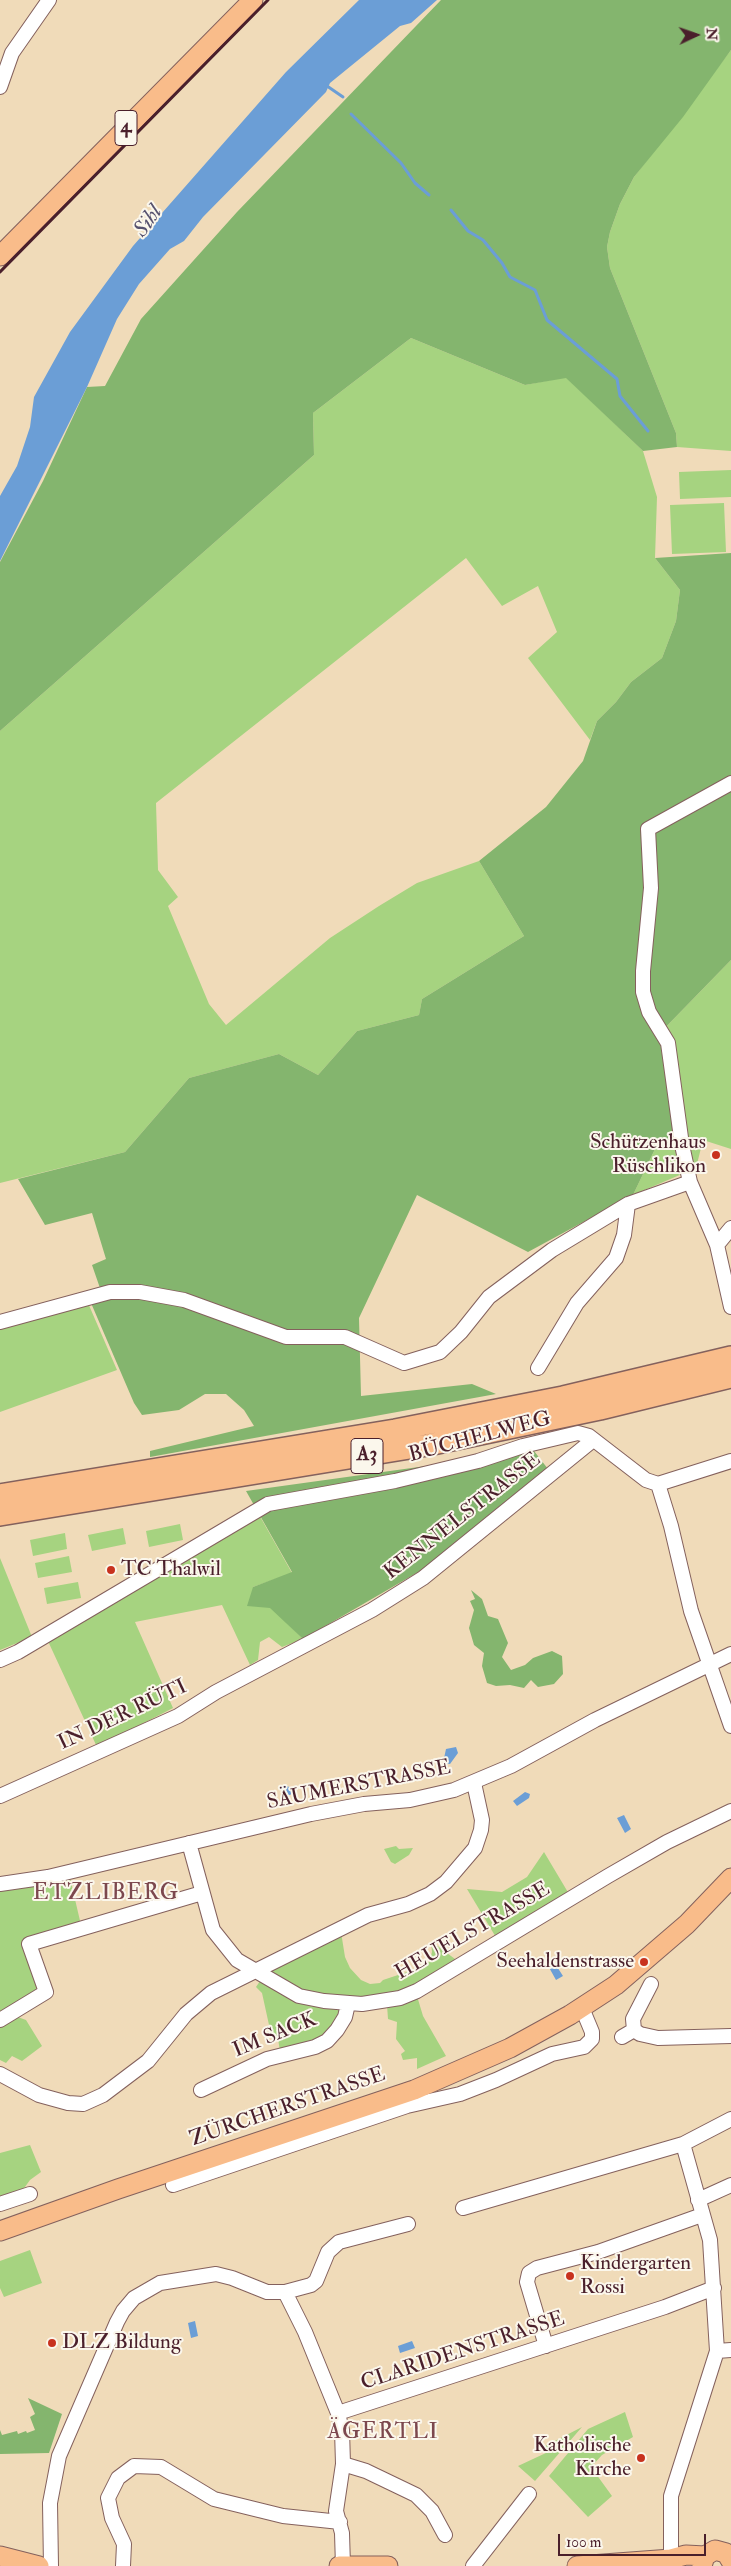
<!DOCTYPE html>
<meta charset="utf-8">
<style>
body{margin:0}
#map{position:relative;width:731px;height:2566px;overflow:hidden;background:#f0dbb9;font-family:"IM FELL Double Pica",serif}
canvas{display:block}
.north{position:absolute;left:671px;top:10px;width:50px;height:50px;-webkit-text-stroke:4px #fbf7ec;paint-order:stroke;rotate:87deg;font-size:14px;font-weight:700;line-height:20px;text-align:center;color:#4a1f2b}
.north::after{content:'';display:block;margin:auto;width:18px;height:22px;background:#4a1f2b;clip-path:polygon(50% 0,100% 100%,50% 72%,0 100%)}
.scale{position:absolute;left:558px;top:2534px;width:148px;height:22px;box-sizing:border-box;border:2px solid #4a1f2b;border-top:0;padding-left:6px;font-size:15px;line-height:18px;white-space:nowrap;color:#4a1f2b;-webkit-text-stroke:4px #fbf7ec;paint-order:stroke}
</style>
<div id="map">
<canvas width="731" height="2566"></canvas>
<div class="north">N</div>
<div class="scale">100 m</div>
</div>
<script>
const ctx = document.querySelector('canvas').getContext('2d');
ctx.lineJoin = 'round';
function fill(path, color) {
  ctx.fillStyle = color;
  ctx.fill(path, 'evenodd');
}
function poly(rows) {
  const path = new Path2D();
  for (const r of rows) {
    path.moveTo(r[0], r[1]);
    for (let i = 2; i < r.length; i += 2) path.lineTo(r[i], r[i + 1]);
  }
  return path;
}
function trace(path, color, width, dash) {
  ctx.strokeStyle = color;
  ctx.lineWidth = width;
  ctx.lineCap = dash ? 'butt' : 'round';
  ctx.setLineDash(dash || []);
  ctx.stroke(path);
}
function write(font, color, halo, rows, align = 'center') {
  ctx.font = font + ' "IM FELL Double Pica",serif';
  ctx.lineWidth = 4;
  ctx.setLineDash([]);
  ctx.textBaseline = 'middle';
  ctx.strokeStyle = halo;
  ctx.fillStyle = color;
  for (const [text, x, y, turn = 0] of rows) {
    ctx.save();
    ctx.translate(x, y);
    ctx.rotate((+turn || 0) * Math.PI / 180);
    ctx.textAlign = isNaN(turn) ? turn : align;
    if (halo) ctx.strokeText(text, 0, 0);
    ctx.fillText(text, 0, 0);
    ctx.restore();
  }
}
const green = poly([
 [731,50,731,451,677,447,676,433,610,268,607,247,610,232,620,204,634,177],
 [411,338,525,385,566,377,643,451,657,497,655,558,680,590,676,621,662,658,631,682,616,702,597,721,590,740,528,658,557,632,538,586,502,606,466,558,156,803,158,870,178,897,168,906,209,1004,226,1025,330,938,379,906,417,883,479,861,524,936,422,999,419,1015,357,1031,318,1075,279,1054,189,1078,125,1152,0,1183,0,731,314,455,313,413],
 [731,470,731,497,680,499,679,472],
 [724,503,726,552,672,554,670,505],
 [731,960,731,1149,703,1140,696,1168,633,1195,655,1149,677,1140,667,1088,659,1034],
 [88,1303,117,1370,0,1412,0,1324],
 [258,1513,292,1573,253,1587,303,1639,282,1647,269,1637,260,1642,258,1660,250,1665,222,1605,135,1622,173,1708,97,1747,47,1639],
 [180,1524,183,1540,149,1547,146,1531],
 [123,1528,126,1544,92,1551,88,1535],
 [65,1533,67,1549,33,1556,30,1540],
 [69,1556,72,1572,38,1578,35,1563],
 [0,1558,32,1637,0,1650],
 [78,1582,81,1598,47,1604,44,1588],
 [396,1846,399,1849,413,1848,409,1855,395,1864,391,1862,384,1849],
 [544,1852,569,1894,497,1939,467,1889,502,1892,527,1877],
 [70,1878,81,1925,24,1941,42,1991,0,2016,0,1889],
 [341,1932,345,1957,350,1968,361,1980,370,1984,380,1983,383,1980,416,1969,429,1962,432,1952,431,1941,459,1962,420,1985,394,1994,351,2000,306,1992,269,1972],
 [260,1981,337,2008,342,2014,326,2037,280,2051,278,2039,271,2034,262,1993,256,1987],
 [417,1996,423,2016,446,2056,417,2069,417,2058,403,2060,401,2054,405,2051,396,2039,397,2022,388,2019,387,2005],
 [15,2016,26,2020,42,2046,22,2061,12,2056,6,2063,0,2060,0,2025],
 [30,2145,41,2172,30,2180,22,2191,0,2199,0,2153],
 [30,2250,42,2283,4,2297,0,2288,0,2261],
 [625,2412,633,2437,602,2455,591,2467,612,2496,588,2517,549,2476,588,2429],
 [582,2427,535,2481,518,2466,548,2452,545,2446]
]);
const forest = poly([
 [441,0,731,0,731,50,683,117,634,177,620,204,610,232,607,247,610,268,676,433,677,447,643,451,566,378,525,385,411,338,313,413,314,455,0,731,0,562,43,481,87,387,105,386,141,319,237,212],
 [731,553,731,960,659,1034,667,1088,677,1140,655,1149,633,1195,528,1252,417,1195,359,1318,361,1396,472,1384,496,1394,150,1457,150,1451,254,1426,244,1410,226,1394,205,1394,179,1410,142,1415,134,1403,88,1296,101,1291,92,1265,106,1259,92,1213,45,1225,18,1179,125,1152,189,1078,279,1054,318,1075,357,1031,419,1015,422,999,524,936,479,861,546,807,583,761,597,721,616,702,631,682,662,658,676,621,680,590,655,558],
 [534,1451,548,1469,420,1571,303,1639,270,1608,247,1606,253,1587,292,1572,246,1491],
 [471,1590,482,1599,488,1616,498,1619,508,1643,502,1657,511,1670,525,1665,533,1658,552,1651,562,1656,563,1674,554,1684,538,1687,531,1680,524,1688,510,1685,496,1686,487,1683,482,1666,484,1653,474,1645,469,1628,474,1610,470,1601,475,1599],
 [28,2398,62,2414,49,2453,0,2454,0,2430,2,2435,17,2431,18,2434,26,2431,27,2433,35,2430,30,2417,35,2414]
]);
const water = poly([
 [359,0,437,0,411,23,400,26,330,83,326,92,203,217,184,241,170,249,139,284,117,319,87,387,0,561,0,496,17,466,30,427,34,397,70,332,133,246,286,72],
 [456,1747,458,1753,450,1764,443,1763,446,1749],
 [285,1785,293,1789,292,1794,284,1797,280,1787],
 [525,1792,530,1794,529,1798,517,1806,513,1801],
 [624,1815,631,1829,625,1833,617,1818],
 [552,1959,563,1976,556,1980,546,1962],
 [195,2321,198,2336,191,2338,188,2323],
 [412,2341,415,2348,400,2353,398,2346]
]);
const stream = poly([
 [327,86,343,97],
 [351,114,401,163,415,183,429,195],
 [451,210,468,231,483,240,502,263,510,277,535,290,547,320,617,379,620,396,648,431]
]);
const minor = poly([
 [0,87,12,53,49,0],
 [731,783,648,829,651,888,643,971,643,992,649,1012,668,1043,682,1145,690,1182,717,1245,731,1307],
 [717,1245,731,1228],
 [0,1322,110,1292,140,1292,184,1300,286,1337,345,1337,404,1363,440,1352,461,1332,489,1297,552,1250,628,1204,690,1182],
 [538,1368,577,1303,616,1258,624,1235,628,1204],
 [658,1484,671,1526,691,1611,731,1726],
 [0,1660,18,1652,268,1504,395,1481,478,1461,523,1446,578,1433,589,1436,646,1480,658,1484,731,1461],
 [0,1796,178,1716,216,1692,372,1610,423,1578,593,1440],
 [189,1843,213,1930,237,1960,299,1996,324,2001,362,2004,400,1998,417,1991,608,1876,667,1842,731,1811],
 [0,1884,48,1877,311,1814,364,1804,410,1800,454,1790,511,1766,595,1720,731,1654],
 [651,1984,633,2019,634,2030,640,2034,658,2038,731,2036],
 [0,2020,46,1992,29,1944,202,1893],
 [622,2037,634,2030],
 [0,2074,39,2095,68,2103,83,2104,103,2095,148,2061,186,2014,211,1993,368,1915,408,1904,430,1894,446,1882,475,1848,481,1830,482,1820,474,1783],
 [201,2090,267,2059,315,2047,327,2041,337,2030,345,2017,348,2004],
 [173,2185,407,2106,460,2094,496,2080,552,2054,584,2047,592,2039,592,2032,582,2008],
 [698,2200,731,2185],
 [0,2204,30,2194],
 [463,2208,683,2144,731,2119],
 [285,2292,305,2332,338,2413,342,2430,343,2464,336,2511,342,2533,343,2566],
 [546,2346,527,2282,529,2273,537,2268,598,2252,702,2215],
 [717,2351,731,2350],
 [338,2413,665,2307,714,2288],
 [343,2464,366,2471,416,2495,432,2511,445,2535],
 [671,2559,671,2496,717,2351,710,2240,683,2144],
 [51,2566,50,2503,59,2456,117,2322,123,2311,134,2298,160,2283,216,2274,232,2278,267,2292,285,2292,311,2285,316,2281,328,2252,339,2242,408,2224],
 [123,2566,124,2544,112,2518,108,2498,118,2478,134,2466,161,2467,214,2499,283,2516,340,2522],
 [473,2566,529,2494]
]);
const major = poly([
 [0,256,253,0],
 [0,2231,118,2189,414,2090,510,2048,570,2015,616,1985,687,1924,731,1878],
 [0,2556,39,2566],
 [339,2566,388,2566],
 [577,2566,671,2559,686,2555,705,2556],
 [702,2566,705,2556,715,2550,726,2553,731,2561]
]);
const highway = poly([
 [0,1495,395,1430,563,1397,731,1357],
 [0,1515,428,1445,600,1409,731,1377]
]);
const rail = poly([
 [0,272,268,0]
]);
const markers = [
 [716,1155,5,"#c8321e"],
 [111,1570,5,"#c8321e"],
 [644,1962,5,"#c8321e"],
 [570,2276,5,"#c8321e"],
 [52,2343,5,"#c8321e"],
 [641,2458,5,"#c8321e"]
];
const shields = [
 [126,128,22],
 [367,1456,32]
];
const shieldNames = [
 ["4",126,128],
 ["A3",367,1456]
];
const poiNames = [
 ["Schützenhaus",706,1143],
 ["Rüschlikon",706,1167],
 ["TC Thalwil",121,1570,"left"],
 ["Seehaldenstrasse",634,1962],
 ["Kindergarten",580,2264,"left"],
 ["Rossi",580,2288,"left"],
 ["DLZ Bildung",62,2343,"left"],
 ["Katholische",631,2446],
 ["Kirche",631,2470]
];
const streetNames = [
 ["BÜCHELWEG",480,1438,-15],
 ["KENNELSTRASSE",463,1517,-38],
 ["IN DER RÜTI",123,1716,-25],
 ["SÄUMERSTRASSE",359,1786,-11],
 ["HEUELSTRASSE",473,1932,-30],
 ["IM SACK",275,2036,-22],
 ["ZÜRCHERSTRASSE",288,2108,-19],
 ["CLARIDENSTRASSE",463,2352,-18]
];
const waterNames = [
 ["Sihl",149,222,-55]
];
const neighbourhoodNames = [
 ["ETZLIBERG",106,1894],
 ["ÄGERTLI",383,2433]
];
fill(green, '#a6d380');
fill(forest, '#84b56e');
fill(water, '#6b9ed6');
trace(stream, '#6b9ed6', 3);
trace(minor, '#84615d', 16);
trace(major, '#84615d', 21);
trace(highway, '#84615d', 24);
trace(minor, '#fff', 14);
trace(major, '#f9bc8a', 19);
trace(highway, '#f9bc8a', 21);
trace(rail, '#4a1f2b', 3);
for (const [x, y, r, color] of markers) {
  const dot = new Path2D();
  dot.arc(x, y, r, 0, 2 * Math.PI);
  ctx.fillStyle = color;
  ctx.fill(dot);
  trace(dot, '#fbf7ec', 2);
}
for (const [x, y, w] of shields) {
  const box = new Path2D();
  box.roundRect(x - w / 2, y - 17.5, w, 35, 4);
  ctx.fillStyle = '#fbf7ec';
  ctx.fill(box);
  trace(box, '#4a1f2b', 1);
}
write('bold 20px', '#4a1f2b', null, shieldNames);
write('21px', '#4a1f2b', '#fbf7ec', poiNames, 'right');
write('21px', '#4a1f2b', '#fbf7ec', streetNames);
write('italic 22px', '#57526f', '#fbf7ec', waterNames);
ctx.letterSpacing = '1px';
write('22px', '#7c484e', '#fbf7ec', neighbourhoodNames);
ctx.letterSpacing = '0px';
</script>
